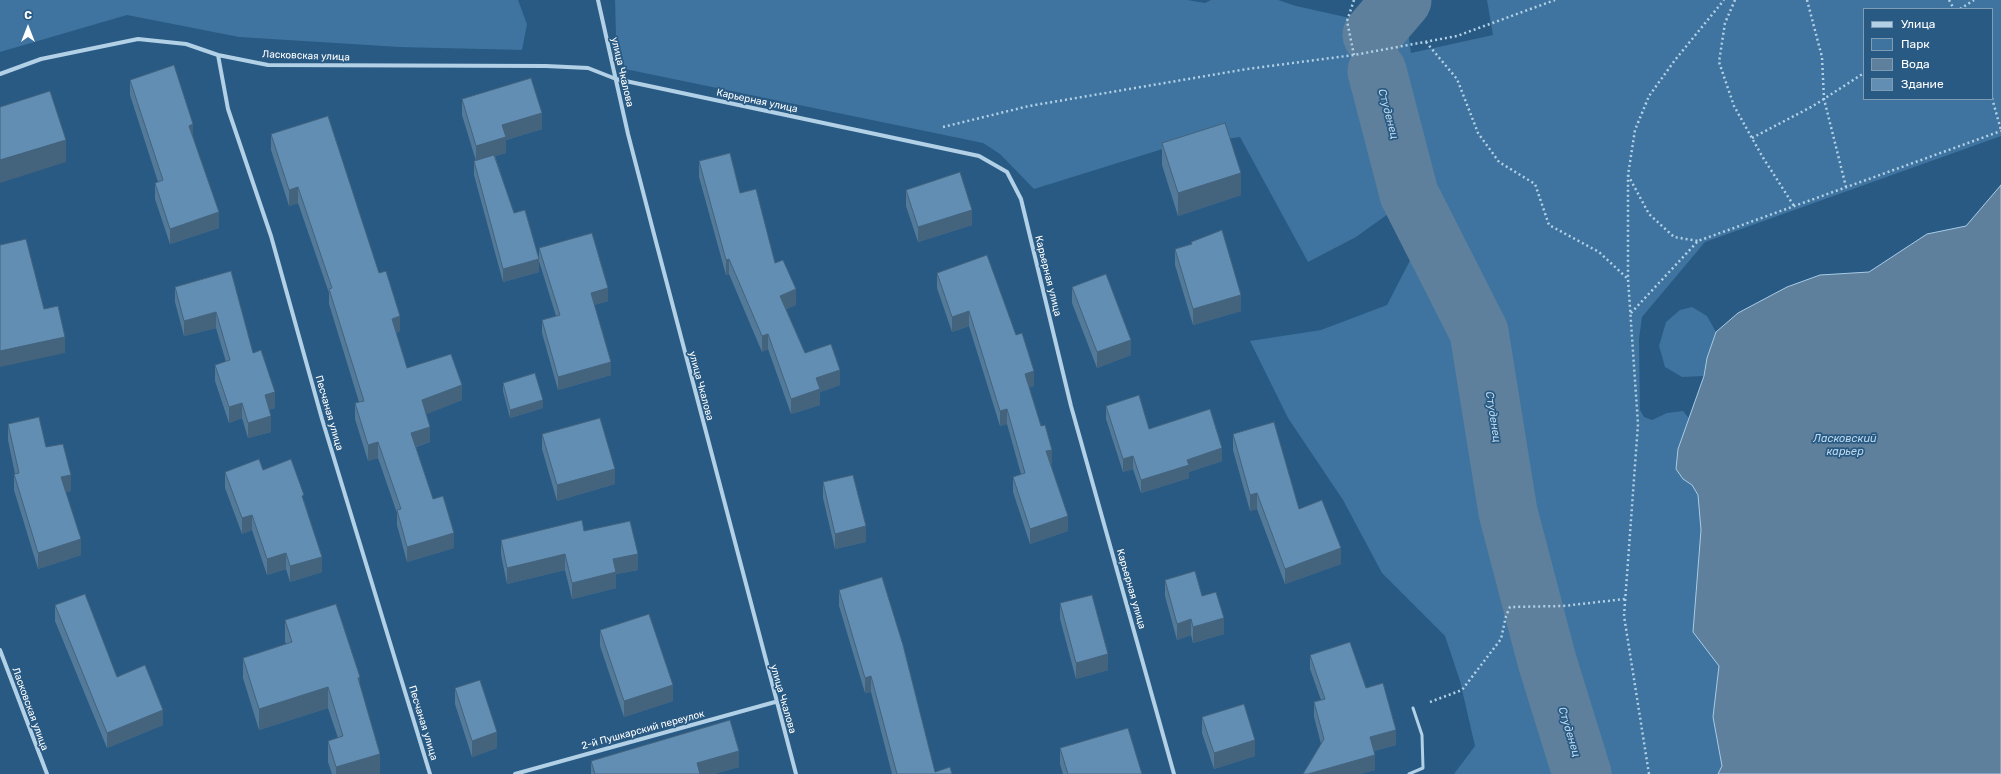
<!DOCTYPE html>
<meta charset="utf-8">
<style>
body{margin:0}
#map{position:relative;width:2001px;height:774px;overflow:hidden;background:#295a83;font-family:Rubik,sans-serif}
canvas{display:block}
.legend{position:absolute;left:1863px;top:8px;width:130px;height:92px;box-sizing:border-box;background:#295a83;border:1px solid #7f9cb5;margin:0;padding:5px 7px;list-style:none;font-size:12px;color:#fff}
.legend li{display:flex;align-items:center;gap:8px;height:20px}
.legend b{width:20px;border:1px solid #7f9cb5}
.north{position:absolute;left:8px;top:8px;width:40px;height:40px;-webkit-text-stroke:3px #295a83;paint-order:stroke;rotate:0deg;font-size:11px;font-weight:700;line-height:16px;text-align:center;color:#fff}
.north::after{content:'';display:block;margin:auto;width:14px;height:18px;background:#fff;clip-path:polygon(50% 0,100% 100%,50% 72%,0 100%)}
</style>
<div id="map">
<canvas width="2001" height="774"></canvas>
<ul class="legend">
<li><b style="height:5px;background:#b2d0e6"></b>Улица</li>
<li><b style="height:11px;background:#3e749f"></b>Парк</li>
<li><b style="height:11px;background:#5f809c"></b>Вода</li>
<li><b style="height:11px;background:#618eb2"></b>Здание</li>
</ul>
<div class="north">С</div>
</div>
<script>
const ctx = document.querySelector('canvas').getContext('2d');
ctx.lineJoin = 'round';
function fill(path, color) {
  ctx.fillStyle = color;
  ctx.fill(path, 'evenodd');
}
function poly(rows) {
  const path = new Path2D();
  for (const r of rows) {
    path.moveTo(r[0], r[1]);
    for (let i = 2; i < r.length; i += 2) path.lineTo(r[i], r[i + 1]);
  }
  return path;
}
function trace(path, color, width, dash) {
  ctx.strokeStyle = color;
  ctx.lineWidth = width;
  ctx.lineCap = dash ? 'butt' : 'round';
  ctx.setLineDash(dash || []);
  ctx.stroke(path);
}
function write(font, color, halo, rows, align = 'center') {
  ctx.font = font + ' Rubik,sans-serif';
  ctx.lineWidth = 3.5;
  ctx.setLineDash([]);
  ctx.textBaseline = 'middle';
  ctx.strokeStyle = halo;
  ctx.fillStyle = color;
  for (const [text, x, y, turn = 0] of rows) {
    ctx.save();
    ctx.translate(x, y);
    ctx.rotate((+turn || 0) * Math.PI / 180);
    ctx.textAlign = isNaN(turn) ? turn : align;
    if (halo) ctx.strokeText(text, 0, 0);
    ctx.fillText(text, 0, 0);
    ctx.restore();
  }
}
const green = poly([
 [0,0,518,0,527,24,522,50,399,47,239,37,127,15,0,52],
 [615,0,1187,0,1205,3,1211,0,1278,0,1296,6,1408,31,1411,53,1493,35,1487,0,2001,0,2001,136,1705,242,1642,317,1639,339,1640,410,1644,417,1652,420,1667,413,1683,411,1692,422,1717,629,1750,774,1454,774,1475,746,1460,681,1445,636,1382,573,1343,500,1288,418,1250,341,1321,330,1387,305,1418,245,1395,209,1356,237,1308,262,1240,137,1169,147,1034,189,1000,154,983,143,625,69,616,36],
 [1864,9,1992,9,1992,99,1864,99],
 [1692,307,1707,316,1716,332,1707,358,1704,376,1682,377,1665,367,1659,346,1666,322,1680,310]
]);
const water = poly([
 [2001,185,2001,774,1718,774,1722,766,1713,717,1719,666,1693,632,1701,530,1698,495,1692,485,1683,479,1676,469,1678,449,1704,376,1707,358,1716,332,1738,313,1787,287,1820,275,1869,272,1927,234,1966,226,2001,185]
]);
const river = poly([
 [1372,35,1402,0],
 [1377,71,1409,194,1479,332,1508,512,1547,661,1582,774]
]);
const path = poly([
 [1354,0,1347,21,1354,55],
 [1735,0,1725,23,1719,62,1734,106,1762,156,1794,206],
 [1807,0,1822,57,1824,99,1846,187],
 [1949,0,1954,9],
 [1960,9,1974,0],
 [1426,42,1457,79,1478,133,1499,162,1535,184,1549,225,1599,252,1628,279],
 [1992,98,2001,130],
 [943,127,1029,106,1247,69,1354,55,1457,36,1555,0],
 [1752,138,1813,106,1864,73],
 [1628,175,1649,214,1674,237,1698,241],
 [1631,313,1698,241,2001,131],
 [1430,702,1462,690,1501,639,1506,616,1510,607,1563,606,1625,599],
 [1649,774,1624,616,1638,424,1628,279,1628,175,1635,130,1649,96,1675,60,1724,0]
]);
const lane = poly([
 [1409,774,1423,768,1422,735,1413,708]
]);
const street = poly([
 [598,0,628,134,655,238,796,774],
 [218,55,228,109,271,236,322,419,430,774],
 [0,74,41,59,138,39,186,44,218,55,268,65,546,66,588,68,616,79,979,156,1007,172,1021,199,1071,406,1174,774],
 [0,650,47,774],
 [515,774,775,702]
]);
const wall = poly([
 [130,80,193,136,219,228,170,244,155,199,155,183,158,182,130,95],
 [462,99,542,129,506,140,506,153,495,156,514,213,539,259,539,248,608,301,594,305,611,375,558,390,542,333,542,320,556,316,539,261,539,272,503,282,474,175,474,161,476,161,462,115],
 [271,134,379,273,400,331,396,333,407,368,462,400,426,414,430,442,416,447,433,499,454,548,407,562,397,525,397,513,378,458,368,461,355,419,355,403,359,402,329,304,329,293,298,203,289,206,271,150],
 [1162,143,1241,195,1178,216,1162,165],
 [699,161,740,193,796,305,786,309,805,353,840,385,820,392,820,405,791,414,768,349,762,352,729,274,726,275,699,177],
 [906,190,972,225,918,242,906,206],
 [1191,242,1241,311,1193,325,1175,265,1175,249,1191,244],
 [231,271,253,353,275,408,269,410,271,432,248,438,242,418,229,423,215,381,215,365,226,362,216,328,184,336,175,302,175,287],
 [937,273,1034,386,1029,387,1052,465,1051,465,1068,531,1030,544,1013,492,1013,477,1021,474,1007,424,1000,426,969,326,952,332,937,288],
 [1072,287,1131,355,1097,368,1072,303],
 [503,383,543,408,510,418,503,391],
 [1106,406,1149,429,1222,461,1189,472,1189,478,1141,493,1133,469,1123,472,1106,419],
 [8,424,46,447,71,491,66,492,81,555,38,569,14,490,14,474,15,474,8,440],
 [542,434,615,484,557,501,542,449],
 [1233,434,1299,509,1341,564,1285,584,1257,509,1250,511,1233,450],
 [263,470,304,501,322,572,290,582,286,569,267,575,252,530,242,534,225,488,225,472],
 [823,482,866,542,835,549,823,498],
 [584,531,638,570,616,574,616,588,572,599,565,570,507,584,501,555,501,540],
 [1165,580,1202,596,1224,634,1193,643,1191,635,1177,640,1165,596],
 [839,590,935,772,952,774,892,774,871,692,865,693,839,606],
 [1060,603,1108,670,1076,679,1060,619],
 [55,605,117,677,163,725,107,748,55,621],
 [285,620,360,685,380,774,332,774,328,762,328,741,338,738,328,708,259,730,243,678,243,658,286,644,285,641],
 [600,630,673,701,624,717,600,646],
 [1310,655,1366,688,1396,745,1374,751,1375,770,1360,774,1303,774,1321,744,1314,717,1314,702,1321,700,1310,669],
 [455,688,497,748,472,757,455,704],
 [1202,717,1255,756,1214,769,1202,733],
 [1060,748,1142,774,1063,774,1060,764],
 [591,761,739,767,714,774,591,774]
]);
const shadedWall = poly([
 [542,113,542,129,506,140,506,153,476,162,476,146,502,125],
 [193,124,193,140,189,126],
 [66,140,66,162,0,183,0,160],
 [1241,173,1241,195,1178,216,1178,193],
 [298,187,298,203,289,206,289,190],
 [972,210,972,225,918,242,918,227],
 [219,212,219,228,170,244,170,229],
 [539,259,539,272,503,282,503,269],
 [729,259,729,274,726,275,726,260],
 [608,288,608,301,591,306,591,293],
 [796,289,796,305,780,311,780,296],
 [1241,295,1241,311,1193,325,1193,309],
 [969,311,969,326,952,332,952,317],
 [216,312,216,328,184,336,184,321],
 [400,316,400,331,392,334,392,319],
 [768,334,768,349,762,352,762,336],
 [65,337,65,353,0,367,0,351],
 [1131,340,1131,355,1097,368,1097,352],
 [611,362,611,375,558,390,558,377],
 [840,370,840,385,820,392,820,405,791,414,791,399,816,378],
 [1034,371,1034,386,1025,389,1025,374],
 [462,385,462,400,422,416,422,400],
 [275,392,275,408,265,411,265,395],
 [543,400,543,408,510,418,510,410],
 [242,403,242,418,229,423,229,407],
 [1007,409,1007,424,1000,426,1000,411],
 [271,416,271,432,248,438,248,423],
 [430,427,430,442,411,448,411,433],
 [378,442,378,458,368,461,368,445],
 [1222,448,1222,461,1189,472,1189,478,1141,493,1141,480,1187,460],
 [1052,450,1052,465,1046,466,1046,451],
 [1133,456,1133,469,1123,472,1123,459],
 [615,469,615,484,557,501,557,485],
 [71,475,71,491,61,493,61,477],
 [1257,493,1257,509,1250,511,1250,495],
 [252,515,252,530,242,534,242,518],
 [1068,516,1068,531,1030,544,1030,529],
 [866,526,866,542,835,549,835,534],
 [454,533,454,548,407,562,407,547],
 [81,539,81,555,38,569,38,553],
 [1341,548,1341,564,1285,584,1285,569],
 [286,553,286,569,267,575,267,559],
 [565,554,565,570,507,584,507,568],
 [638,554,638,570,616,574,616,588,572,599,572,583,613,559],
 [322,557,322,572,290,582,290,566],
 [1224,618,1224,634,1193,643,1193,627],
 [1191,619,1191,635,1177,640,1177,624],
 [1108,654,1108,670,1076,679,1076,663],
 [871,676,871,692,865,693,865,678],
 [360,677,360,698,358,678],
 [673,685,673,701,624,717,624,701],
 [328,687,328,708,259,730,259,709],
 [163,710,163,725,107,748,107,733],
 [1396,730,1396,745,1370,752,1370,737],
 [497,732,497,748,472,757,472,741],
 [1255,740,1255,756,1214,769,1214,753],
 [739,751,739,767,714,774,697,774,697,763],
 [380,754,380,774,336,774,336,767],
 [1375,755,1375,770,1360,774,1308,774]
]);
const building = poly([
 [174,65,193,124,189,126,219,212,170,229,155,183,163,180,130,80,174,65],
 [531,78,542,113,502,125,506,137,476,146,462,99,531,78],
 [50,91,66,140,0,160,0,107,50,91],
 [328,116,379,273,386,271,400,316,392,319,407,368,451,354,462,385,422,400,430,427,411,433,433,499,443,496,454,533,407,547,397,510,401,509,378,442,368,445,355,403,364,401,329,289,332,288,298,187,289,190,271,134,328,116],
 [1225,123,1241,173,1178,193,1162,143,1225,123],
 [730,153,740,193,756,189,775,263,783,260,796,289,780,296,805,353,831,344,840,370,816,378,820,389,791,399,768,334,762,336,729,259,726,260,699,161,730,153],
 [494,155,514,213,525,210,539,259,503,269,474,161,494,155],
 [960,172,972,210,918,227,906,190,960,172],
 [1222,230,1241,295,1193,309,1175,249,1192,244,1191,242,1222,230],
 [592,233,608,288,591,293,611,362,558,377,542,320,560,315,539,248,592,233],
 [26,239,44,309,58,306,65,337,0,351,0,245,26,239],
 [987,255,1016,335,1022,333,1034,371,1025,374,1041,426,1045,425,1052,450,1046,451,1068,516,1030,529,1013,477,1025,473,1007,409,1000,411,969,311,952,317,937,273,987,255],
 [231,271,253,353,261,350,275,392,265,395,271,416,248,423,242,403,229,407,215,365,230,360,216,312,184,321,175,287,231,271],
 [1106,274,1131,340,1097,352,1072,287,1106,274],
 [535,373,543,400,510,410,503,383,535,373],
 [1139,395,1149,429,1210,409,1222,448,1187,460,1189,465,1141,480,1133,456,1123,459,1106,406,1139,395],
 [39,417,46,447,63,444,71,475,61,477,81,539,38,553,14,474,19,473,8,424,39,417],
 [600,418,615,469,557,485,542,434,600,418],
 [1274,422,1299,509,1322,500,1341,548,1285,569,1257,493,1250,495,1233,434,1274,422],
 [259,459,263,470,291,459,304,495,302,496,322,557,290,566,286,553,267,559,252,515,242,518,225,472,259,459],
 [853,475,866,526,835,534,823,482,853,475],
 [582,520,584,531,630,521,638,554,613,559,616,572,572,583,565,554,507,568,501,540,582,520],
 [1195,571,1202,596,1216,592,1224,618,1193,627,1191,619,1177,624,1165,580,1195,571],
 [882,577,903,645,935,772,950,767,952,774,897,774,871,676,865,678,839,590,882,577],
 [85,594,117,677,145,665,163,710,107,733,55,605,85,594],
 [1092,595,1108,654,1076,663,1060,603,1092,595],
 [336,604,360,677,358,678,380,754,336,767,328,741,343,736,328,687,259,709,243,658,292,642,285,620,336,604],
 [649,614,673,685,624,701,600,630,649,614],
 [1350,642,1366,688,1383,683,1396,730,1370,737,1375,755,1308,774,1303,774,1324,739,1314,702,1325,699,1310,655,1350,642],
 [480,680,497,732,472,741,455,688,480,680],
 [1244,704,1255,740,1214,753,1202,717,1244,704],
 [730,720,739,751,697,763,700,774,595,774,591,761,730,720],
 [1128,728,1142,774,1068,774,1060,748,1128,728]
]);
const streetNames = [
 ["Ласковская улица",306,56,2],
 ["улица Чкалова",622,72,77],
 ["Карьерная улица",757,101,12],
 ["Карьерная улица",1048,276,76],
 ["улица Чкалова",701,386,75],
 ["Песчаная улица",329,413,74],
 ["Карьерная улица",1131,589,74],
 ["улица Чкалова",783,699,74],
 ["Ласковская улица",30,709,70],
 ["Песчаная улица",423,723,73],
 ["2-й Пушкарский переулок",643,730,-15]
];
const waterNames = [
 ["Студенец",1388,114,75],
 ["Студенец",1493,417,81],
 ["Ласковский",1845,439],
 ["карьер",1845,452],
 ["Студенец",1569,732,73]
];
fill(green, '#3e749f');
fill(water, '#5f809c');
trace(water, '#a7cce7', 1);
trace(river, '#5f809c', 59);
trace(path, '#b2d0e6', 2.5, [2, 3]);
trace(lane, '#b2d0e6', 3);
trace(street, '#b2d0e6', 4);
fill(wall, '#537a99');
fill(shadedWall, '#44637d');
fill(building, '#618eb2');
trace(building, '#44637d', 1);
write('10px', '#fff', '#295a83', streetNames);
write('italic 11px', '#bed9ee', '#295a83', waterNames);
</script>
